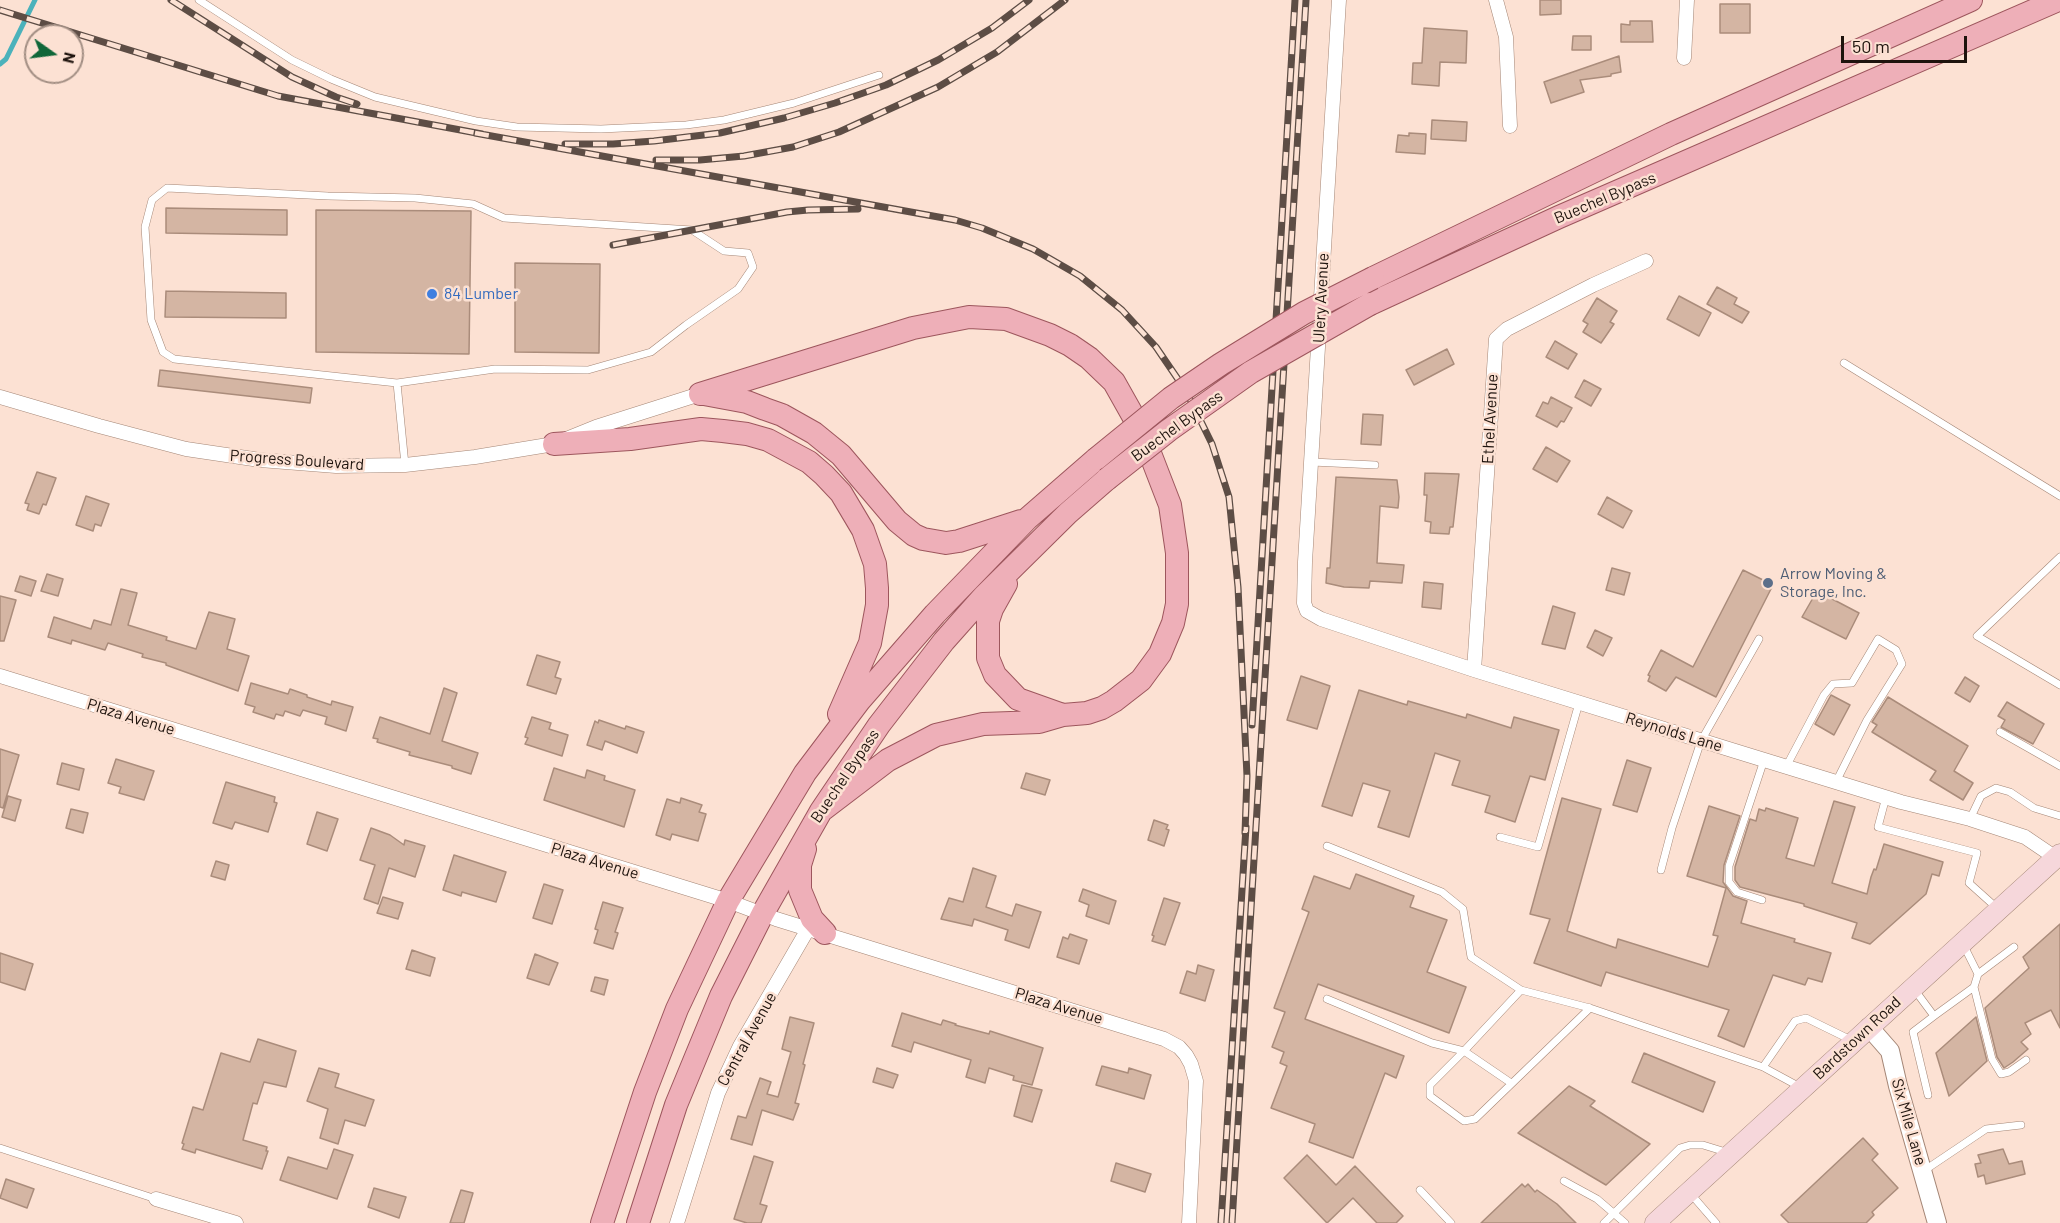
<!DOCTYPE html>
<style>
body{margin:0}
#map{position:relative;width:2060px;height:1223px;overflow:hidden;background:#fce1d3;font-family:Barlow,sans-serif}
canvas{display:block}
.north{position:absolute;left:24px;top:24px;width:60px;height:60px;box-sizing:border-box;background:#fce1d3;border:2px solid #a38f84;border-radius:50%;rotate:104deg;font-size:16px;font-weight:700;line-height:24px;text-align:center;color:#1e130d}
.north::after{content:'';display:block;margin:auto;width:21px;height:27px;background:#106739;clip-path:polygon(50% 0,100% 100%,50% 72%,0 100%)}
.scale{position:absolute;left:1841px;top:36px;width:126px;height:27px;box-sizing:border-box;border:3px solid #1e130d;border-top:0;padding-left:8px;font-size:18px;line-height:21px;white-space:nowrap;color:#1e130d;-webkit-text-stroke:4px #fce1d3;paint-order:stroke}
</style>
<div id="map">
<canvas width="2060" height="1223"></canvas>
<div class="north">N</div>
<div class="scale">50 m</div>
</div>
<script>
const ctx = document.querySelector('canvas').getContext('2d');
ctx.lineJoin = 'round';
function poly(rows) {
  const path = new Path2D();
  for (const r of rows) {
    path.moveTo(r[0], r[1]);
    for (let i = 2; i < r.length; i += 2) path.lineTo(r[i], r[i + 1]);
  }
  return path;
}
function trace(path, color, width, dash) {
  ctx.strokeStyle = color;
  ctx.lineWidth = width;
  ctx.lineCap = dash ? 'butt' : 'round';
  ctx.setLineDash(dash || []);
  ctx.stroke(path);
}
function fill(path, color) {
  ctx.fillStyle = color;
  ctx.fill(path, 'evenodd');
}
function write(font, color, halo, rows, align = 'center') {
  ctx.font = font + ' Barlow,sans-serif';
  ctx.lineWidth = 5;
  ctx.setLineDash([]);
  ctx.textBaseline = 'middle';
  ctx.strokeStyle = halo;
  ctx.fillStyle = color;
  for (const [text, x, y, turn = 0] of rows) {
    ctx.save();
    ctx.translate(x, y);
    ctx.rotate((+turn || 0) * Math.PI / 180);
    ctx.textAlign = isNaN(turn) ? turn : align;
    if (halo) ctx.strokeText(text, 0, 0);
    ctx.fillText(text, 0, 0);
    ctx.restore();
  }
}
const stream = poly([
 [0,64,6,59,35,0]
]);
const building = poly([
 [1540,0,1561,0,1561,14,1540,15,1540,0],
 [1720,4,1750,4,1750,33,1720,33,1720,4],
 [1630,21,1652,21,1653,42,1621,42,1621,24,1630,25,1630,21],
 [1424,28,1467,31,1466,63,1440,62,1439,86,1412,84,1413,63,1422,63,1424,28],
 [1573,36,1591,36,1591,50,1572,50,1573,36],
 [1619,56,1621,72,1611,74,1611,76,1580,80,1584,92,1551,103,1544,82,1619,56],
 [1432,120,1467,122,1466,141,1431,139,1432,120],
 [1409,133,1426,134,1425,154,1396,152,1398,135,1409,136,1409,133],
 [166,208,287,210,287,235,166,233,166,208],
 [316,210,471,211,469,354,316,352,316,210],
 [515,263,600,264,599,353,515,352,515,263],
 [1717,287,1737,298,1734,304,1749,312,1742,323,1707,304,1717,287],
 [166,291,286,293,286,318,165,317,166,291],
 [1679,296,1711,313,1699,336,1667,319,1679,296],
 [1597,298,1617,311,1610,322,1614,324,1601,343,1583,332,1588,324,1583,321,1597,298],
 [1555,341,1577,354,1568,369,1546,357,1555,341],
 [1447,349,1454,364,1414,385,1406,370,1447,349],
 [160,370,312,388,310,403,158,386,160,370],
 [1584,380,1601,389,1591,406,1575,397,1584,380],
 [1551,397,1572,408,1564,422,1561,421,1557,427,1536,416,1543,402,1548,404,1551,397],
 [1363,414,1383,415,1381,445,1361,444,1363,414],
 [1546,447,1570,461,1557,482,1533,469,1546,447],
 [37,472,56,478,46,505,43,504,39,514,27,510,29,504,25,503,37,472],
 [1425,473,1459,474,1453,527,1450,527,1449,534,1430,533,1431,522,1425,521,1427,495,1424,495,1425,473],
 [1336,477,1397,480,1399,497,1398,508,1380,506,1377,563,1404,565,1402,583,1370,581,1369,588,1344,587,1326,583,1327,568,1330,568,1336,477],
 [86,496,109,504,101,526,95,524,93,531,76,525,86,496],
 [1607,497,1632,511,1623,528,1598,514,1607,497],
 [1612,568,1630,573,1624,595,1606,590,1612,568],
 [1743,570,1773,585,1716,697,1676,677,1666,691,1648,681,1650,676,1648,675,1661,650,1693,667,1743,570],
 [47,574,63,579,58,596,41,591,47,574],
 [20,576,36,581,31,596,15,591,20,576],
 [1424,582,1443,584,1441,609,1422,607,1424,582],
 [121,589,137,593,128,625,167,637,166,640,196,649,209,612,235,619,227,649,249,656,238,691,166,665,166,663,142,657,143,654,108,643,105,650,72,640,71,644,48,637,54,617,91,629,94,620,111,625,121,589],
 [1817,591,1859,613,1846,639,1802,617,1817,591],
 [0,596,16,600,4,641,0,641,0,596],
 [1553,606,1575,613,1565,649,1542,644,1553,606],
 [1595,630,1612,638,1603,656,1587,647,1595,630],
 [537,655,560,662,555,677,561,679,556,694,527,685,537,655],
 [1301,676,1330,686,1317,729,1287,720,1301,676],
 [1965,677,1979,686,1970,702,1955,693,1965,677],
 [251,683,288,694,290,689,307,695,307,697,331,705,332,701,353,707,346,731,325,724,327,717,303,710,300,716,285,711,283,716,276,714,274,719,253,712,255,707,245,704,251,683],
 [444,688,457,693,442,741,478,753,471,774,452,768,452,766,409,755,410,752,377,742,378,739,373,738,380,717,430,734,444,688],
 [1359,690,1407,705,1408,701,1466,718,1467,714,1511,728,1514,717,1559,730,1545,780,1530,776,1515,822,1485,812,1490,796,1452,785,1460,761,1435,753,1409,837,1378,827,1390,791,1363,783,1352,816,1322,806,1359,690],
 [1831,695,1850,705,1834,735,1815,724,1831,695],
 [1888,697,1968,746,1954,771,1973,783,1963,800,1930,780,1936,771,1872,732,1877,725,1872,722,1888,697],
 [2007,702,2044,724,2033,744,2001,727,2005,720,1998,716,2007,702],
 [532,717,551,723,549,729,568,735,562,756,525,744,528,738,525,737,532,717],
 [599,720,625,729,626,726,644,732,637,753,605,741,602,750,587,745,595,721,598,723,599,720],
 [0,749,19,755,3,808,0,807,0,749],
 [116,759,154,771,144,800,119,793,121,787,108,783,116,759],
 [1627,760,1651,768,1637,812,1613,805,1627,760],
 [62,763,84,769,79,790,57,784,62,763],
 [554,768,585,778,587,770,605,776,604,780,635,790,624,827,544,800,554,768],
 [1026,773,1050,780,1045,795,1021,788,1026,773],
 [226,782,275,797,274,802,277,803,268,832,235,822,232,829,213,823,226,782],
 [8,796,21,800,15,821,2,817,8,796],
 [681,798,702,805,699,812,706,814,698,841,672,834,670,840,656,835,667,799,680,803,681,798],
 [1562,798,1601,809,1567,931,1616,948,1618,939,1708,967,1718,936,1713,935,1726,888,1687,876,1709,806,1740,816,1724,865,1723,882,1733,896,1747,901,1741,923,1795,939,1794,942,1831,953,1822,982,1808,978,1805,985,1773,975,1744,1047,1718,1036,1729,1010,1606,972,1601,986,1534,963,1550,919,1530,914,1562,798],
 [1834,801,1855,807,1832,883,1867,894,1871,877,1874,869,1876,870,1884,844,1943,862,1939,876,1932,874,1926,894,1870,944,1852,938,1857,923,1804,906,1804,904,1740,887,1735,880,1735,867,1750,819,1756,821,1759,809,1765,811,1766,808,1798,818,1786,858,1814,866,1834,801],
 [71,809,88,813,83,833,66,828,71,809],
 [317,812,338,819,327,851,307,844,317,812],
 [1154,820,1168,825,1166,829,1169,830,1164,846,1148,840,1154,820],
 [371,828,390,835,404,845,405,840,425,846,415,877,389,868,378,904,364,899,375,865,360,860,371,828],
 [454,855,506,872,496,902,462,892,461,896,443,890,454,855],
 [216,861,229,865,225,880,211,876,216,861],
 [973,868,996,876,986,907,1012,916,1016,904,1041,912,1029,948,1005,940,1008,930,974,919,972,926,941,919,949,898,963,902,973,868],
 [1356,874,1414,896,1410,907,1447,920,1427,972,1466,987,1449,1033,1318,984,1305,1019,1404,1056,1396,1078,1385,1073,1353,1158,1309,1142,1315,1124,1271,1108,1287,1066,1280,1063,1284,1052,1272,1047,1285,1012,1274,1008,1309,912,1302,909,1314,876,1350,889,1356,874],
 [544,884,563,890,552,924,533,918,544,884],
 [1083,889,1116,901,1109,924,1086,916,1089,905,1079,901,1083,889],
 [383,897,403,903,398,919,377,913,383,897],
 [1164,898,1180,903,1165,945,1152,941,1154,936,1152,935,1164,898],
 [603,902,623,908,615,932,618,933,613,949,594,943,598,930,595,929,603,902],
 [2060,924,2060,1028,2051,1010,2025,1023,2031,1034,2021,1042,2028,1049,2013,1062,2004,1068,1997,1057,1985,1008,2029,968,2023,957,2060,924],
 [1070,934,1087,940,1079,964,1057,957,1063,937,1068,939,1070,934],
 [412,950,435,958,430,976,406,969,412,950],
 [0,953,33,964,25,990,0,982,0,953],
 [535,954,558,963,549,985,527,978,535,954],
 [1198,965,1214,970,1205,1001,1180,993,1187,971,1196,974,1198,965],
 [595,977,608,980,604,995,591,991,595,977],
 [902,1013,941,1025,943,1020,956,1024,955,1025,989,1034,990,1031,1043,1048,1032,1085,1013,1080,1014,1076,989,1068,985,1083,966,1077,971,1060,914,1042,911,1052,892,1046,902,1013],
 [790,1017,814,1023,803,1064,805,1065,795,1103,799,1104,793,1120,762,1110,752,1145,731,1139,738,1116,746,1118,760,1078,771,1082,767,1094,778,1097,791,1052,782,1049,790,1017],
 [1976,1017,1987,1061,1949,1096,1936,1053,1976,1017],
 [258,1039,296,1051,286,1087,264,1082,257,1104,253,1103,243,1140,267,1147,266,1151,268,1151,262,1169,196,1149,195,1153,182,1149,184,1144,182,1143,193,1107,203,1110,221,1053,250,1062,258,1039],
 [1644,1053,1715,1082,1703,1112,1632,1082,1644,1053],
 [1102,1066,1128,1073,1129,1068,1151,1075,1144,1099,1096,1085,1102,1066],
 [319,1068,339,1074,335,1087,374,1100,365,1126,345,1120,338,1144,320,1138,328,1109,307,1101,319,1068],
 [877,1068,898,1075,893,1088,873,1082,877,1068],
 [1022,1085,1042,1090,1032,1122,1014,1116,1022,1085],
 [1569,1086,1595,1101,1590,1106,1650,1144,1606,1185,1518,1133,1569,1086],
 [1863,1138,1878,1154,1872,1160,1898,1188,1872,1212,1874,1215,1866,1223,1789,1223,1781,1215,1863,1138],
 [334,1149,353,1155,337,1199,280,1180,288,1157,327,1169,334,1149],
 [2003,1149,2009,1164,2022,1161,2025,1174,1986,1184,1984,1175,1978,1177,1975,1164,1981,1163,1978,1155,2003,1149],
 [1307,1155,1336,1185,1355,1166,1403,1216,1396,1223,1377,1223,1353,1198,1327,1223,1284,1178,1307,1155],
 [754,1156,773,1162,760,1204,767,1206,761,1223,747,1223,734,1219,754,1156],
 [1116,1163,1151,1174,1145,1192,1111,1181,1116,1163],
 [6,1179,34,1189,27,1208,0,1198,6,1179],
 [1522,1184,1525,1187,1528,1184,1535,1192,1537,1190,1557,1204,1576,1223,1481,1223,1522,1184],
 [374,1188,406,1197,399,1218,368,1207,374,1188],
 [461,1190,473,1193,464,1223,450,1223,461,1190]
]);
const service = poly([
 [199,0,292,60,331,79,375,97,476,121,517,127,601,129,686,125,724,120,794,103,879,75],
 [1844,363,2060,496],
 [397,383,174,359,163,352,151,320,145,227,152,200,167,188,328,196,415,198,473,204,504,218,692,230,724,251,748,253,753,267,738,289,686,325,651,352,588,370,495,369,397,383,405,465],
 [1312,462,1375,465],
 [2060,557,1977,636,2060,685],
 [2000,732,2060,766],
 [1786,767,1824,695,1833,684,1852,683,1878,639,1896,650,1902,664,1867,720,1836,782],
 [1886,797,1878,827,1977,853,1969,883,1998,909],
 [1970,819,1981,796,1996,788,2010,792,2034,808,2060,816],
 [1500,837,1538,847,1579,703],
 [1327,846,1442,892,1463,909,1471,957,1521,990],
 [1661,870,1672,828,1701,741,1759,639],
 [1762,900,1737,892,1729,882,1729,866,1764,760],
 [1978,974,2014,947],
 [1974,987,1992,1059,2001,1074,2009,1072,2026,1060],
 [1914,989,1934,1016,1974,987,1978,974,1963,944],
 [1327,999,1432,1043,1464,1051,1521,990,1590,1008,1763,1067,1800,1087],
 [1763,1067,1795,1021,1806,1018,1851,1040],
 [1511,1083,1464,1051,1430,1085,1430,1096,1464,1121,1475,1119,1590,1008],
 [1928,1095,1913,1032,1934,1016],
 [0,1148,156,1199],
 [1925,1170,1986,1129,2021,1125],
 [1564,1181,1597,1199,1625,1223],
 [1420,1190,1451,1223],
 [1690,1193,1716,1223],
 [1604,1223,1680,1148,1690,1145,1703,1145,1729,1153]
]);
const minor = poly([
 [1339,0,1305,562,1304,603,1307,611,1321,619,1474,670,1735,751,1901,802,1970,819,2025,837,2056,858],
 [1496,0,1506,37,1510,126],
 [1684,58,1687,0],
 [0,397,99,426,186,449,260,460,336,466,405,465,475,457,554,444,596,427,700,394],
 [1474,670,1496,339,1507,329,1593,285,1646,261],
 [0,676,728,901,776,919,1164,1039,1179,1047,1186,1055,1191,1064,1196,1081,1189,1223],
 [156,1199,236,1223],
 [677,1223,718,1093,740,1046,808,929]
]);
const tertiary = poly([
 [1869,1027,1890,1051,1898,1086,1937,1223]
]);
const secondary = poly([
 [1655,1223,2060,854]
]);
const primary = poly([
 [1373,278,1671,134,1971,0],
 [1370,304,1559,217,2058,0],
 [700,394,913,328,969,317,1006,319,1050,335,1070,345,1089,358,1114,382,1141,430,1170,505,1177,553,1177,604,1173,623,1160,654,1141,680,1114,701,1102,708,1087,713,1063,715,1039,722,983,724,936,735,888,760,821,811],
 [704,394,747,402,765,409,782,415,814,433,841,455,897,521,914,535,923,539,946,543,959,541,1021,521],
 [554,444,630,439,701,429,723,431,747,434,768,440,809,462,824,475,841,493,863,530,875,564,877,588,877,605,870,643,839,714],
 [1006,584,992,609,988,621,988,658,995,675,1018,699,1063,715],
 [805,849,800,865,800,890,812,919,825,933],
 [602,1223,645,1092,677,1009,728,901,805,773,860,700,935,614,1027,519,1096,459],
 [638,1223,676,1105,721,996,763,913,821,811,879,725,944,641,984,596,1068,513,1107,479]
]);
const rail = poly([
 [171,0,292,77,336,97,357,104],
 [0,10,278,96,482,134],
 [475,133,955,220,982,228,1033,249,1080,276,1122,310,1156,347,1186,391,1212,444,1229,497,1238,587,1247,776,1245,833],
 [565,144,613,144,654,141,720,133,784,118,835,103,886,85,938,60,992,28,1029,0],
 [656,160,700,160,744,156,793,147,839,132,938,87,997,52,1065,0],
 [613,245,787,212,808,210,858,209],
 [1252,725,1295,0],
 [1221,1223,1246,827],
 [1232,1223,1306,0]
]);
const primaryBridge = poly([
 [1096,459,1171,398,1221,364,1304,313,1373,278],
 [1107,479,1169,430,1251,372,1370,304]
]);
const markers = [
 [432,294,6,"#3f7fe0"],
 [1768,583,6,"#5c6f8a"]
];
const streetNames = [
 ["Buechel Bypass",1605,198,-23],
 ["Ulery Avenue",1321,298,-87],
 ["Ethel Avenue",1490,419,-87],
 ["Buechel Bypass",1177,426,-36],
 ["Progress Boulevard",297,460,4],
 ["Plaza Avenue",131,717,17],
 ["Reynolds Lane",1674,732,17],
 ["Buechel Bypass",845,776,-56],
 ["Plaza Avenue",595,861,17],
 ["Plaza Avenue",1059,1006,17],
 ["Bardstown Road",1857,1038,-43],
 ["Central Avenue",747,1039,-61],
 ["Six Mile Lane",1909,1122,74]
];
const shopNames = [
 ["84 Lumber",444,294]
];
const serviceNames = [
 ["Arrow Moving &",1780,574],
 ["Storage, Inc.",1780,592]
];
trace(stream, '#4bb2bb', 5);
fill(building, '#d4b5a3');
trace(building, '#aa8c7b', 1.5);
trace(service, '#a48676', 8);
trace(minor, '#a48676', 15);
trace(tertiary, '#a48676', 20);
trace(secondary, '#a48676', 21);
trace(primary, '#9d565d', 24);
trace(service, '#fff', 7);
trace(minor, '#fff', 14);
trace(tertiary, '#fff', 18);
trace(secondary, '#f6d7db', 20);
trace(primary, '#eeafb8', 22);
trace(rail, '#5d4d45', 7);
trace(rail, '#fce1d3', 4.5, [14]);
trace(primaryBridge, '#9d565d', 24, []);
trace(primaryBridge, '#eeafb8', 22);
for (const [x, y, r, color] of markers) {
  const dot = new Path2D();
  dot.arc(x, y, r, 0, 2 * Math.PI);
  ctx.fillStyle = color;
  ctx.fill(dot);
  trace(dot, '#fce1d3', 2);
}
write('16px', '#1e130d', '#fce1d3', streetNames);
write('16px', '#366cbe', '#fce1d3', shopNames, 'left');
write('16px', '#4e5e75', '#fce1d3', serviceNames, 'left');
</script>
